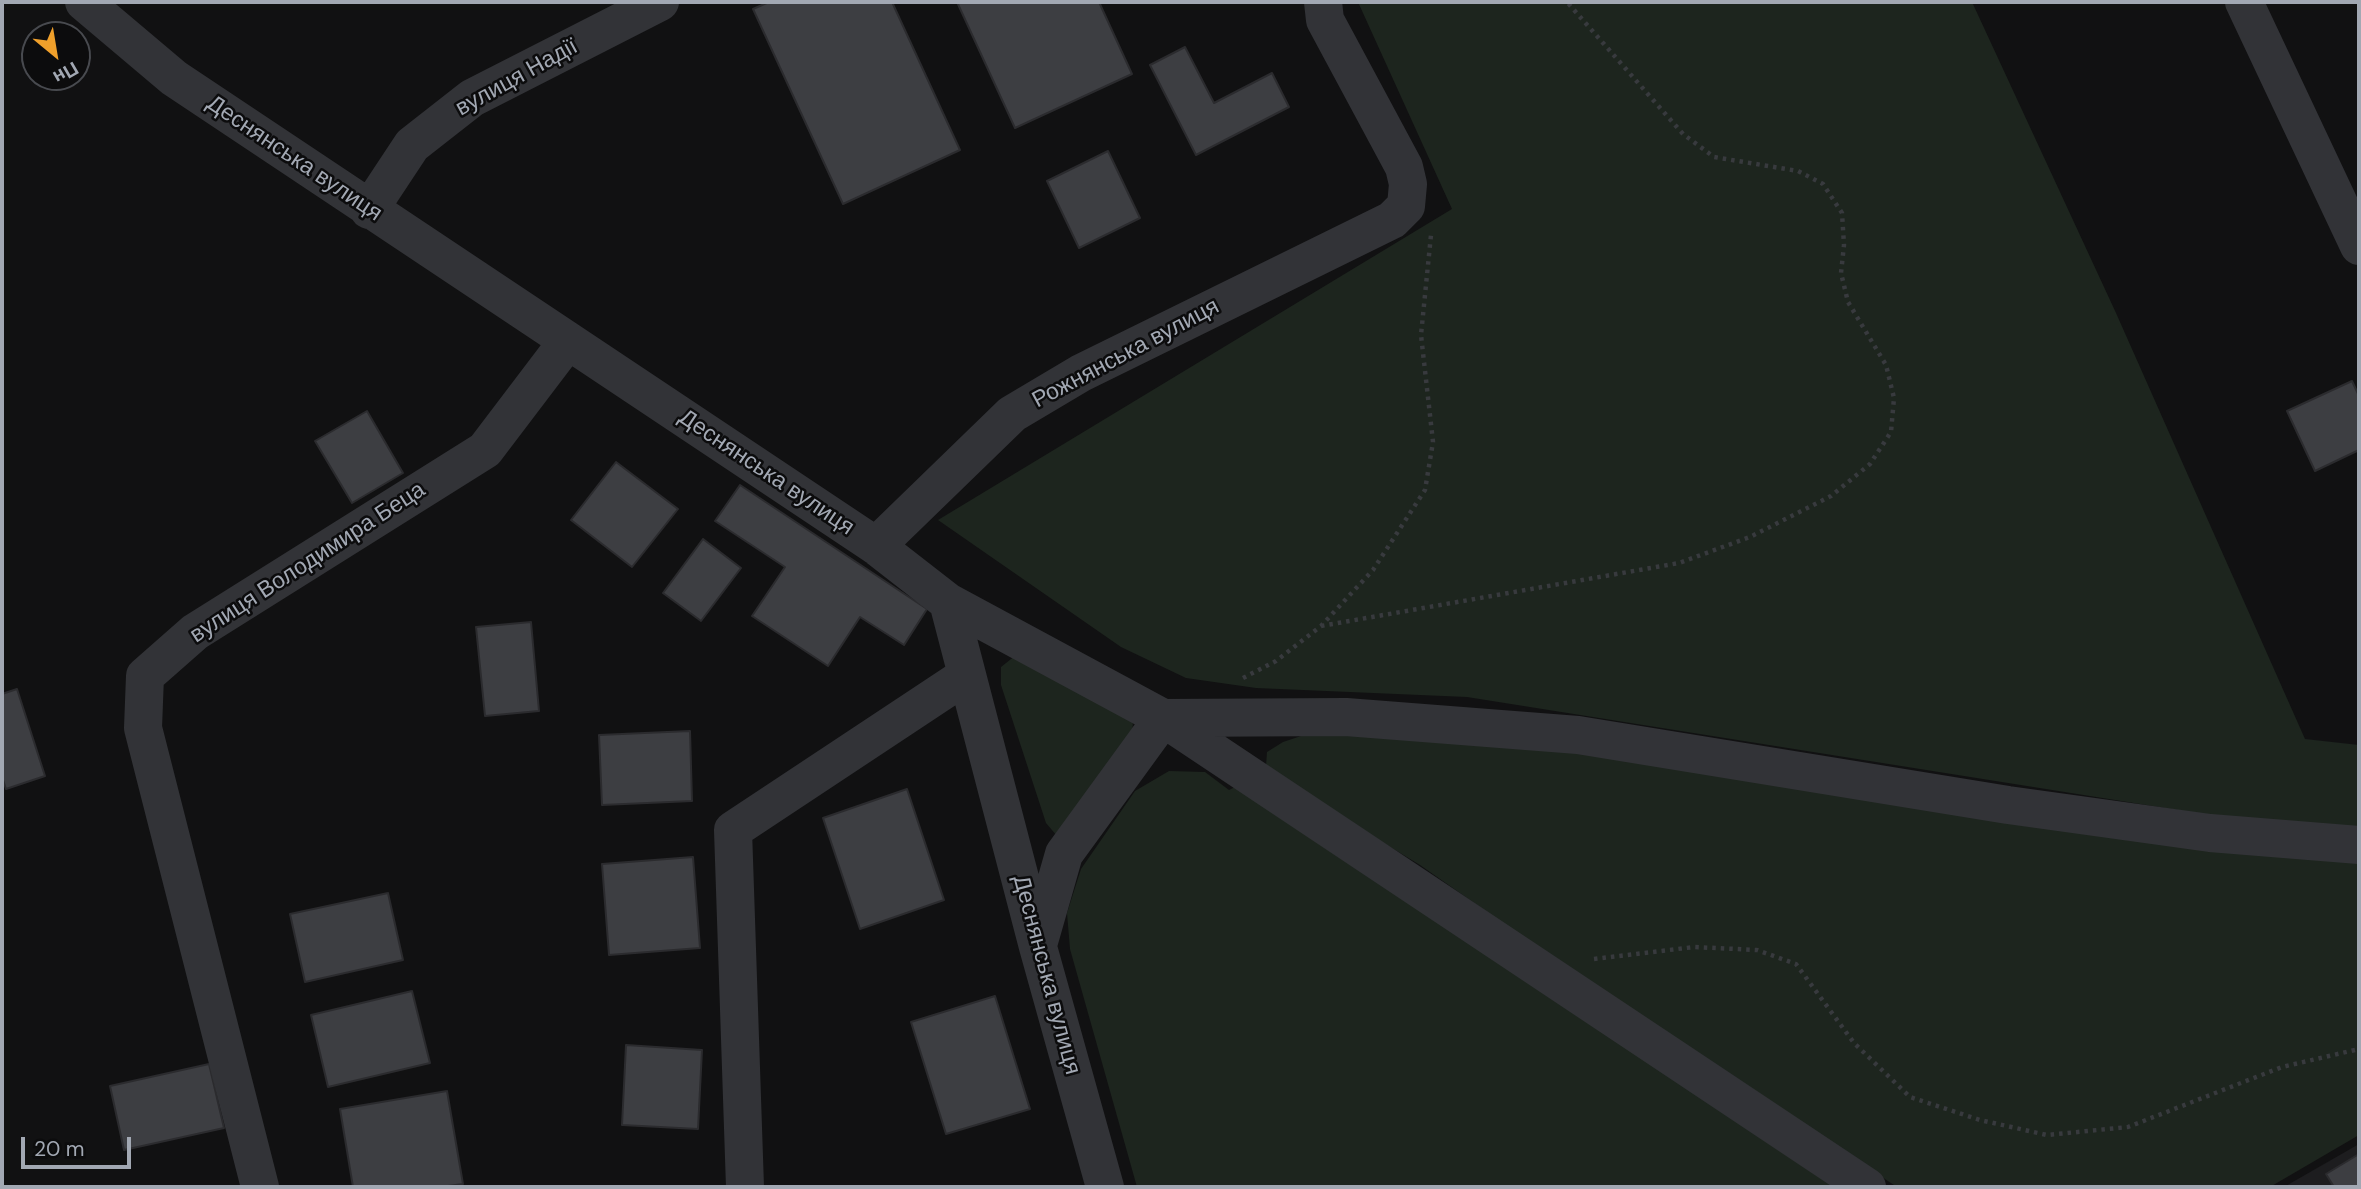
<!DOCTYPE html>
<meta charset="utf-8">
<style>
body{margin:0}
#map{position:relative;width:2361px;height:1189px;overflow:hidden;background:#111112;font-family:"DM Sans",sans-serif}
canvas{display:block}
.frame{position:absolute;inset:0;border:4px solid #a2a8b3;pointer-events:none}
.north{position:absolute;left:21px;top:21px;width:70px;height:70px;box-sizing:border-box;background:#0c0c0d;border:2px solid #484a4f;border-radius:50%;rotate:150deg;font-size:19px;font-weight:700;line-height:28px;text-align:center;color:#a2a8b3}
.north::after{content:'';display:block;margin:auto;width:24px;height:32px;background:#f0a02b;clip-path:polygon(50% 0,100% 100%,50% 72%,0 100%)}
.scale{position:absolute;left:21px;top:1137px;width:110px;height:32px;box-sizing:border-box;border:4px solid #a2a8b3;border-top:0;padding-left:9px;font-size:21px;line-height:24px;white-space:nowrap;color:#a2a8b3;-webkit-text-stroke:5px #0c0c0d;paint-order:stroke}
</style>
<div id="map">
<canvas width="2361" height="1189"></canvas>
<div class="frame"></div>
<div class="north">Пн</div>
<div class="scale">20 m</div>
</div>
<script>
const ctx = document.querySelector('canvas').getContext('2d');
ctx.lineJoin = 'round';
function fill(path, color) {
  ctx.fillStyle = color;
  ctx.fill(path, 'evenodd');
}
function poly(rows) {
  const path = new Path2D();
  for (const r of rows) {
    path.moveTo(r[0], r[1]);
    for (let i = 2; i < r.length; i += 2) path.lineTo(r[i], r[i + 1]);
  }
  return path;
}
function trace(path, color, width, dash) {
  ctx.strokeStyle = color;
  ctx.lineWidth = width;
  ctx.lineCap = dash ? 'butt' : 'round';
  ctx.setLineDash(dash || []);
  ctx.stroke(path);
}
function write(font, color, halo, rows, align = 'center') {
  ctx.font = font + ' "DM Sans",sans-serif';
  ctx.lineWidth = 5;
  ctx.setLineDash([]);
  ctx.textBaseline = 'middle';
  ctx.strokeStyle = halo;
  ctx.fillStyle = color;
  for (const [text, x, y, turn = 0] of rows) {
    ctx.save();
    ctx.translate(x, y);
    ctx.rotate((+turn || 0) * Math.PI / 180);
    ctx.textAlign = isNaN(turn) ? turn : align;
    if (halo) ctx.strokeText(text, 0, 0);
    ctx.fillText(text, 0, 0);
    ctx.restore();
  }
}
const built = poly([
 [2359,1144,2359,1187,2284,1187]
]);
const green = poly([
 [1358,2,1972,2,2116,313,2305,739,2359,745,2359,828,2222,817,1467,697,1256,688,1186,678,1121,647,938,520,1452,209],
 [1016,655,1133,715,1132,751,1057,836,1046,823,1001,685,1001,667],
 [1349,733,1505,742,2359,859,2359,1135,2270,1187,1897,1187,1607,996,1420,865,1283,782,1266,766,1267,752,1283,742,1301,736],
 [1169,771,1205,772,1229,790,1239,785,1844,1187,1137,1187,1070,949,1067,913,1081,869,1135,791]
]);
const building = poly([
 [769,2,892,2,960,150,843,204,753,9,769,2],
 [957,2,1099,2,1132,74,1015,128,957,2],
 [1185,47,1214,103,1272,73,1289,107,1196,155,1150,65,1185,47],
 [1108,151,1140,218,1079,248,1047,181,1108,151],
 [2352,381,2359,396,2359,450,2315,471,2287,411,2352,381],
 [367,411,403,473,352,503,315,441,367,411],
 [616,462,678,509,632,567,571,520,616,462],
 [740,485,927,609,904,645,860,617,828,666,752,616,785,567,715,521,740,485],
 [703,539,741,568,701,621,663,593,703,539],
 [531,622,539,711,485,716,476,627,531,622],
 [17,689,45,776,6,789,2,777,2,694,17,689],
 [690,731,692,801,602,805,599,735,690,731],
 [907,789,944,900,860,929,823,818,907,789],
 [693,857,700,948,609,955,602,864,693,857],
 [388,893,403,960,305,982,290,914,388,893],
 [412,991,430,1063,328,1087,311,1015,412,991],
 [995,996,1030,1109,946,1134,911,1022,995,996],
 [626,1045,702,1050,698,1129,622,1125,626,1045],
 [209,1064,224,1128,124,1150,110,1086,209,1064],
 [447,1091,463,1184,441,1187,353,1187,340,1109,447,1091],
 [2359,1154,2359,1187,2334,1187,2326,1174,2359,1154]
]);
const path = poly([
 [1321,626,1679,563,1750,537,1831,496,1870,464,1891,432,1894,398,1886,365,1848,302,1841,273,1844,245,1842,213,1823,184,1798,171,1714,157,1683,134,1567,2],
 [1243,678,1276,661,1321,626,1373,570,1425,490,1433,442,1421,335,1431,235],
 [1594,959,1694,947,1757,950,1796,964,1854,1043,1910,1097,1980,1120,2047,1135,2128,1127,2282,1067,2359,1049]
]);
const minor = poly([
 [84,2,174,78,876,546,948,602,1038,947,1105,1187],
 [2244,2,2359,246],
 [369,210,412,145,472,98,660,2],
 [876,546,1012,414,1081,373,1392,220,1406,206,1408,184,1404,167,1325,20,1323,2],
 [948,602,1163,718,1346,717,1578,735,2008,805,2210,833,2359,845],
 [1038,945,1064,854,1163,718,1867,1187],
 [260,1187,143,728,145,676,195,632,485,450,567,342],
 [745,1187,733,830,967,675]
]);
const streetNames = [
 ["вулиця Надії",517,78,-29],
 ["Деснянська вулиця",294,159,34],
 ["Рожнянська вулиця",1126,354,-28],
 ["Деснянська вулиця",766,473,34],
 ["вулиця Володимира Беца",308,563,-33],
 ["Деснянська вулиця",1046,975,75]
];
fill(built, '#1d1d1f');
fill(green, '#1d251e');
fill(building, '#3d3e42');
trace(building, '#2b2b2e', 2);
trace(path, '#383a3e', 4.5, [3.5, 5]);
trace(minor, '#323337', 38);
write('23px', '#a2a8b3', '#0c0c0d', streetNames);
</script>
